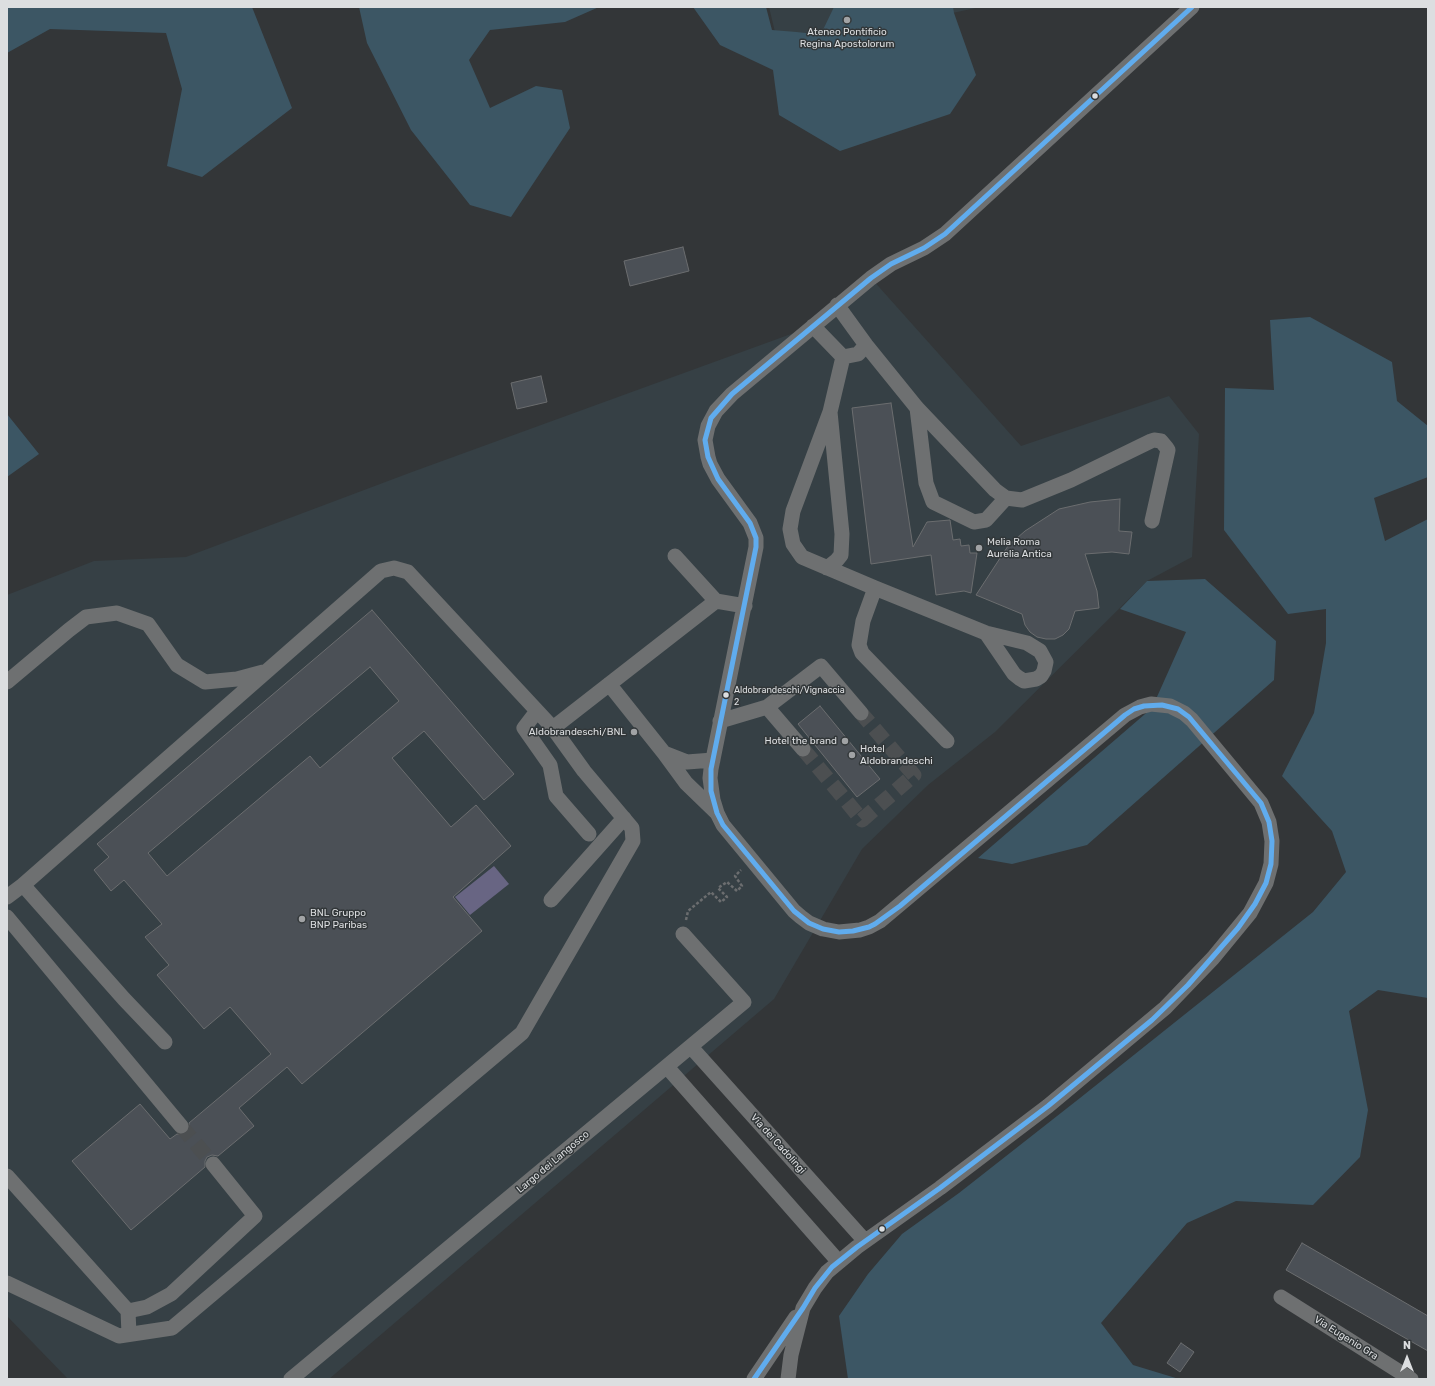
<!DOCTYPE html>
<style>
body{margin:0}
#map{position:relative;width:1435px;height:1386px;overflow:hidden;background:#333638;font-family:Rubik,sans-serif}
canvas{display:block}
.frame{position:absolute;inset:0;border:8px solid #dcdee0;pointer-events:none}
.north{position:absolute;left:1387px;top:1338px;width:40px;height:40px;-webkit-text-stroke:3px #323739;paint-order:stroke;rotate:0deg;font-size:11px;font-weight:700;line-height:16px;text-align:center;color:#dcdee0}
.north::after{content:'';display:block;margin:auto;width:14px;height:18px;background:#dcdee0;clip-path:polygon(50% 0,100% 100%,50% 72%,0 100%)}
</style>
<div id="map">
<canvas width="1435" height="1386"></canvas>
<div class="frame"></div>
<div class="north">N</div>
</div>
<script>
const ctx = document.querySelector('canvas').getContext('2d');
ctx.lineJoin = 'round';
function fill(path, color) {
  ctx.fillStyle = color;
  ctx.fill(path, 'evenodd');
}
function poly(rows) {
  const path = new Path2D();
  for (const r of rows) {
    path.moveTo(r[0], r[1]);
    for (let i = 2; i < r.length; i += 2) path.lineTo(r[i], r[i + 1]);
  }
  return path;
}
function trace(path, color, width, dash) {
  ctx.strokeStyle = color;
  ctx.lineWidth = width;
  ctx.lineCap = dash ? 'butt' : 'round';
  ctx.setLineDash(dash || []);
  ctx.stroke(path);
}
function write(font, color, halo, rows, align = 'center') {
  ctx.font = font + ' Rubik,sans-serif';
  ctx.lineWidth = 3;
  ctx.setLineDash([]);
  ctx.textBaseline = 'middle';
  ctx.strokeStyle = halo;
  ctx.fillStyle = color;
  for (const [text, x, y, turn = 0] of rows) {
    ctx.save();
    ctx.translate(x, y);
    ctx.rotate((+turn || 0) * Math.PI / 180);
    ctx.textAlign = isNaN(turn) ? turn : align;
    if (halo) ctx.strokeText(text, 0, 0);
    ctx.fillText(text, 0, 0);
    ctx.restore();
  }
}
const built = poly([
 [769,7,980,7,861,33,775,32],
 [871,278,1021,446,1169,396,1199,434,1192,557,1147,581,995,732,928,785,862,849,774,999,329,1379,68,1379,7,1316,7,595,94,561,186,557,412,472,813,326]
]);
const green = poly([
 [7,7,252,7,292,108,202,177,167,166,182,89,166,33,50,29,7,53],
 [359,7,599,7,565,22,490,30,469,60,490,108,536,86,562,90,570,128,511,217,470,205,411,130,367,43],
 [693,7,766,7,772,30,821,34,834,7,953,7,954,13,976,75,950,114,840,151,779,115,773,70,720,45],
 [1310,317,1392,362,1397,401,1428,426,1428,477,1374,498,1385,541,1428,519,1428,998,1378,990,1349,1011,1368,1110,1360,1157,1313,1205,1236,1201,1187,1223,1101,1323,1133,1365,1179,1379,848,1379,839,1316,868,1274,902,1234,959,1193,1080,1098,1313,912,1346,872,1332,831,1282,776,1314,713,1326,643,1326,609,1288,614,1224,530,1225,388,1274,390,1270,320],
 [7,414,39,454,7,477],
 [1205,579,1276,641,1274,680,1087,845,1012,864,978,858,1152,708,1186,632,1120,609,1147,581]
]);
const water = poly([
 [494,866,509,884,470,915,455,897]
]);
const building = poly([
 [683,247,689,271,630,286,624,261,683,247],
 [541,376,547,402,517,409,511,383,541,376],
 [891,403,913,547,927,522,950,520,953,540,960,539,961,546,969,545,970,553,977,553,971,593,964,591,936,595,931,555,871,564,852,408,891,403],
 [1120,499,1119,531,1132,532,1129,554,1112,552,1085,554,1097,591,1099,608,1075,611,1069,629,1063,635,1055,639,1046,639,1037,637,1030,632,1025,625,1022,614,976,595,1008,546,1025,531,1059,509,1090,502,1120,499],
 [372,610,514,774,484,800,424,731,392,758,451,827,476,805,511,846,453,897,482,931,302,1084,287,1067,239,1108,254,1126,218,1156,212,1155,207,1157,205,1161,205,1167,131,1230,72,1161,140,1104,170,1139,177,1134,182,1135,186,1133,190,1129,189,1123,271,1054,230,1007,204,1029,157,975,169,965,145,937,162,924,124,880,111,891,94,870,109,857,97,844,372,610],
 [370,667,399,701,320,768,310,756,167,876,148,853,370,667],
 [820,706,880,779,857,797,798,724,820,706],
 [1302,1243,1428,1316,1428,1351,1286,1270,1302,1243],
 [1181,1343,1194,1352,1180,1372,1167,1363,1181,1343]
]);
const minorTunnel = poly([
 [803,749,862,820,914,775,861,713],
 [181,1126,213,1164]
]);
const path = poly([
 [686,920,688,911,711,892,721,902,727,897,718,888,727,882,737,891,742,886,735,876,741,870]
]);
const minor = poly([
 [837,305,866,345,917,408,995,490,1006,498,1022,500,1071,480,1151,441,1154,440,1161,441,1166,447,1168,450,1152,521],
 [813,326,843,357,858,354,866,345],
 [917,408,926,483,933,502,974,522,986,520,1006,498],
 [830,412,793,511,790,529,793,544,802,557,875,588,986,633,1027,643,1040,651,1046,662,1044,671,1041,676,1036,679,1024,681,1019,678,1014,674,986,633],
 [675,556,716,601],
 [827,568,837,560,841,555,842,534,830,412,843,357],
 [875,588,863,621,859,645,862,653,947,741],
 [7,682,69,630,86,617,117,613,148,624,177,665,205,682,237,679,263,672],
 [609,684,664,753,686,783,716,812],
 [767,707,803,749],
 [537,711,524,728,550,765,556,796,589,834],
 [720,721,767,707,821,666,861,713],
 [664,753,687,762,713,760],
 [7,897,23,885],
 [551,900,624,818],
 [7,917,181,1126],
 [165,1042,124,999,23,885,381,571,394,568,408,572,553,728,716,601,745,606],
 [691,1047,865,1241],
 [667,1067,838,1261],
 [7,1176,128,1311,129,1334],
 [7,1283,119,1336,172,1328,522,1033,633,841,632,828,584,771,553,728],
 [1281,1297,1411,1379],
 [128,1311,147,1307,171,1294,255,1216,213,1164],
 [291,1379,744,1002,683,934],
 [754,1379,796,1317],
 [788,1379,791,1355,803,1308,815,1288,827,1272,857,1247,940,1188,1048,1106,1165,1008,1213,958,1250,913,1266,883,1271,864,1272,841,1269,822,1261,803,1192,720,1184,713,1170,706,1151,704,1140,707,1125,715,880,921,869,927,860,930,839,932,823,929,809,923,801,917,794,911,723,825,717,813,713,800,710,778,711,769,756,547,756,538,750,523,718,479,710,464,708,457,705,440,708,426,716,411,732,394,871,278,891,264,924,248,945,234,1192,7]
]);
const bus1 = poly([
 [754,1379,803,1308,815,1288,832,1267,857,1247,940,1188,1048,1106,1152,1020,1188,985,1238,928,1255,904,1266,883,1271,864,1272,841,1269,822,1261,803,1189,717,1178,709,1162,705,1144,706,1134,709,1125,715,900,906,875,924,869,927,853,931,839,932,823,929,809,923,794,911,723,825,717,813,711,791,711,769,756,547,756,538,750,523,718,479,708,457,705,440,711,418,732,394,871,278,891,264,924,248,945,234,1192,7]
]);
const markers = [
 [847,20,4,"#a1a3a5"],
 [1095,96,3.5,"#dcdee0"],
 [979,548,4,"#a1a3a5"],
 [726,695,3.5,"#dcdee0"],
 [634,732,4,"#a1a3a5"],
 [845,741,4,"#a1a3a5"],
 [852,755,4,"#a1a3a5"],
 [302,919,4,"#a1a3a5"],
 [882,1229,3.5,"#dcdee0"]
];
const busNames = [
 ["Aldobrandeschi/Vignaccia",734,690],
 ["2",734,702]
];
const poiNames = [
 ["Ateneo Pontificio",847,32,"center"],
 ["Regina Apostolorum",847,44,"center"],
 ["Melia Roma",987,542],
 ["Aurelia Antica",987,554],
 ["Aldobrandeschi/BNL",626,732,"right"],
 ["Hotel the brand",837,741,"right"],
 ["Hotel",860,749],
 ["Aldobrandeschi",860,761],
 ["BNL Gruppo",310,913],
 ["BNP Paribas",310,925]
];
const streetNames = [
 ["Via dei Cadolingi",778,1144,48],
 ["Largo dei Langosco",553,1162,-40],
 ["Via Eugenio Gra",1346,1338,32]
];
fill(built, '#364045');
fill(green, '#3c5664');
fill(water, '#686583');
fill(building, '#4b5056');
trace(building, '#6b6d6f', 1);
trace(minorTunnel, '#4c4f51', 15, [15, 8]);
trace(path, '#6b6d6f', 2.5, [3, 2]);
trace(minor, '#6e7071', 15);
trace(bus1, '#60acee', 5);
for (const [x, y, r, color] of markers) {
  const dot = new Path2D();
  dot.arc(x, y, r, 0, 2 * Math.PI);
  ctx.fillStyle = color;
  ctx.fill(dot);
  trace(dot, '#323739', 1.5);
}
write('9px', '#dcdee0', '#323739', busNames, 'left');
write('10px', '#dcdee0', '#323739', poiNames, 'left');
write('10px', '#dcdee0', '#323739', streetNames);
</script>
